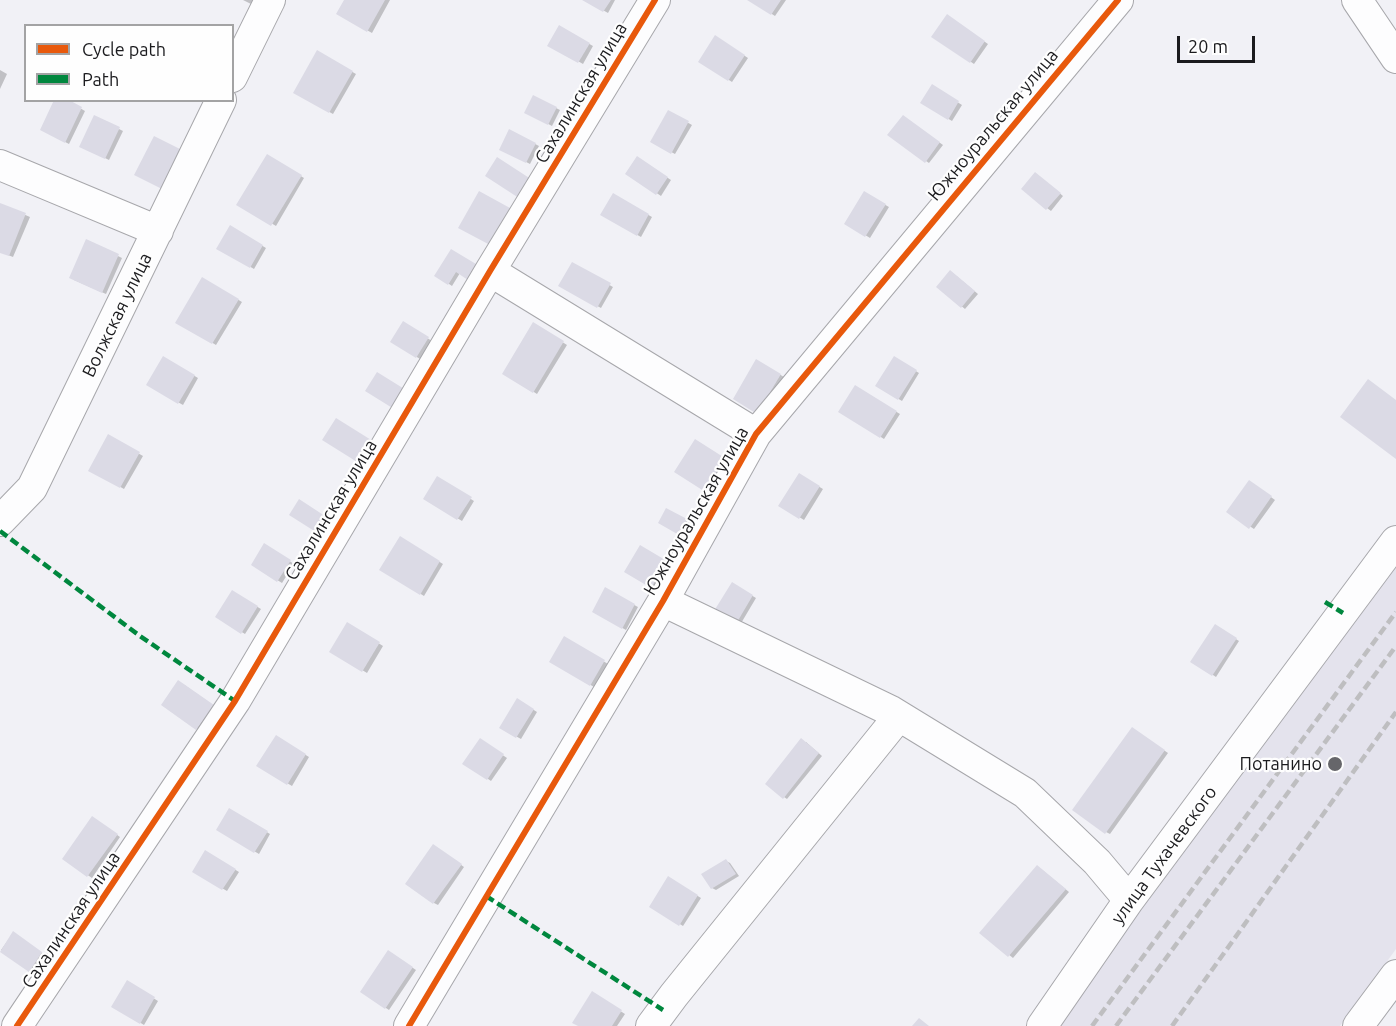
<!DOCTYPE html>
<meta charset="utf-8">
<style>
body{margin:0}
#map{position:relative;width:1396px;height:1026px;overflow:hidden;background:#f1f1f6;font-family:Ubuntu,sans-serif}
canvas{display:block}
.legend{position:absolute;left:24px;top:24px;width:210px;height:78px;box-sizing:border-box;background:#fefefe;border:2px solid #a3a3a4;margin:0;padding:8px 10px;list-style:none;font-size:18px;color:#1b1b1e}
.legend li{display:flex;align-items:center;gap:12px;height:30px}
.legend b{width:30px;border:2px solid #a3a3a4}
.scale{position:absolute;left:1177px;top:36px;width:78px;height:27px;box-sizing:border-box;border:3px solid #1b1b1e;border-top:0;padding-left:8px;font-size:18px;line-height:21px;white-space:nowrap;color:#1b1b1e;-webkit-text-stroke:4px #fefefe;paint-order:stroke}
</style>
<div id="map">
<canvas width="1396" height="1026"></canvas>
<ul class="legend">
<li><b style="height:8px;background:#e8590c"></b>Cycle path</li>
<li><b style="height:8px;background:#00873e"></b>Path</li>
</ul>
<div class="scale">20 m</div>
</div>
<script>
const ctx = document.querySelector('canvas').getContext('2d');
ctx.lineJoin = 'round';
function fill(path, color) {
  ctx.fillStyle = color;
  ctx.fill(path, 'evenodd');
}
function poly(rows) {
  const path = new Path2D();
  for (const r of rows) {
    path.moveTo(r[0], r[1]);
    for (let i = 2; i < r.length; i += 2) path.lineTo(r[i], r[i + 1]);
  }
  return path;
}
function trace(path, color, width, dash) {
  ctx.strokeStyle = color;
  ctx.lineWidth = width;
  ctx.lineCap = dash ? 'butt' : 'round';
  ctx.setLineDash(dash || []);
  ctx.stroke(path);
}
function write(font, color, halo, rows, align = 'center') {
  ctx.font = font + ' Ubuntu,sans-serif';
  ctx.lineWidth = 4.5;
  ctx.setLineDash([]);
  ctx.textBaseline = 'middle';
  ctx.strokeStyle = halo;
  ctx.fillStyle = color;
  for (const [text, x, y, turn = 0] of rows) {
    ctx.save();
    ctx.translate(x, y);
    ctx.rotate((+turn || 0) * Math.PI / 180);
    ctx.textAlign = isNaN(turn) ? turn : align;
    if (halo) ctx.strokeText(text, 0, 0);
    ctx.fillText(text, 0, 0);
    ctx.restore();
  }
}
const built = poly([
 [1396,561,1396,949,1340,1026,1051,1026]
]);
const shadow = poly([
 [243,0,258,0,255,6],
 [346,0,390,0,372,33,338,14],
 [585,0,615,0,608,13],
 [750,0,786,0,775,16],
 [947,16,988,44,974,64,933,36],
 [559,27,593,46,583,64,550,45],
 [716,37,748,58,732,82,700,61],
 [317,52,356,74,333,114,295,93],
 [0,70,7,74,0,89],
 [932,86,962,105,952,121,922,103],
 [534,97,560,110,552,126,526,112],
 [66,100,85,111,69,144,42,130],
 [669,112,692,125,675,154,652,142],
 [907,119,943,145,929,163,926,161],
 [119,129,123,131,109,160,81,146],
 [510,131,539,146,530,164,501,149],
 [267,156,304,178,276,226,239,204],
 [637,158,671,180,661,196,627,173],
 [1039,176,1063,196,1051,211,1047,208],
 [864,193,889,207,870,238,846,223],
 [613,195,652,217,641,237,602,215],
 [0,204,30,217,13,257,0,252],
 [230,227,266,248,254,269,218,248],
 [87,241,122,258,106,294,74,280],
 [452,251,460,273,452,286,436,275],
 [572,264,613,287,601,308,560,286],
 [954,274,978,294,965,309,938,287],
 [203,279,242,302,216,345,177,322],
 [403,323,432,341,420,359,392,341],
 [534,324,567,345,537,394,504,373],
 [164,358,198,378,183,405,148,385],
 [894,358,919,373,902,401,877,386],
 [757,361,784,377,762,414],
 [855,387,900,414,884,439,840,411],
 [108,436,143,456,124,489,90,470],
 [799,475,823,489,804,520,780,505],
 [437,478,474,501,462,521,425,499],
 [1253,484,1275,500,1254,529,1228,512],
 [666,510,690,523,683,535,660,523],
 [400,538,443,564,424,596,381,569],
 [265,545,294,564,282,583,253,565],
 [640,547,670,564,656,589,626,571],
 [732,584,756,598,740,625,716,610],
 [606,590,638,607,626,630,594,612],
 [232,592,261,609,245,634,217,617],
 [348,624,383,646,367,673,331,651],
 [1215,626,1239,641,1216,677,1192,661],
 [565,638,608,664,594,687,551,661],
 [183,684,217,708,201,731,163,705],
 [518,700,537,712,521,739,501,728],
 [1136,731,1168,753,1110,834,1106,832],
 [276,737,309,757,292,786,258,766],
 [480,740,507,758,491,781,465,763],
 [806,742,822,756,787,799,784,797],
 [230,810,270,834,259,854,218,830],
 [93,818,120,837,92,878,64,859],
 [437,848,464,867,438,905,434,903],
 [206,852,239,872,227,891,194,872],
 [726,861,730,863,739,876,716,890,712,888],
 [1041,869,1069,892,1013,958,981,933],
 [668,878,701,898,683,926,651,906],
 [13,933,45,955,33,972,1,950],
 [389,952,416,970,389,1010,362,992],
 [127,982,158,1001,144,1025,113,1006],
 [592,993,625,1014,617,1026,581,1026]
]);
const building = poly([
 [344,0,385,0,367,32,336,14],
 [582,0,611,0,603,12],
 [747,0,781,0,771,15],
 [947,14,985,41,970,63,931,37],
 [559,25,590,43,578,63,547,46],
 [715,35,745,55,728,81,698,62],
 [317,50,353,71,329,113,293,93],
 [932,84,959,101,948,120,920,103],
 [533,95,557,107,548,125,524,113],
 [54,100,69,100,82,107,65,143,40,130],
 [668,110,689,121,671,154,650,142],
 [94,115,120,127,105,159,79,147],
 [903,115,940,142,925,163,887,135],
 [509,129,536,143,526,163,499,150],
 [154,136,182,150,162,189,134,175],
 [267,154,302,175,271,226,236,205],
 [637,156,668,177,656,195,625,174],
 [497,157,537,183,525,202,485,176],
 [1035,172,1061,193,1046,210,1021,189],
 [479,191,510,208,490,245,458,228],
 [864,191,886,204,865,237,844,224],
 [613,193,649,214,637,236,600,215],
 [0,203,26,213,9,256,0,253],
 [230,225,263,245,250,268,216,249],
 [86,239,119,254,102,293,69,278],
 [451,249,481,267,471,282,456,272,448,285,434,276],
 [572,262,611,283,597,308,558,286],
 [950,270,975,291,961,308,936,287],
 [202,277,239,299,212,344,175,323],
 [403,321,429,337,416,358,390,342],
 [533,322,564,341,533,393,502,374],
 [163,356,195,375,178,404,146,385],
 [894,356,917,370,898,400,875,386],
 [756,359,781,374,757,414,733,399],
 [377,372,406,390,394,409,365,391],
 [1368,379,1396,400,1396,459,1340,417],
 [855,385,897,411,880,438,838,412],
 [336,418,376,443,362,465,322,440],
 [108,434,140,452,120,488,88,471],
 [695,439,728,460,707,493,674,472],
 [799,473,820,486,799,519,778,506],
 [437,476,472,497,457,520,423,499],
 [1249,480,1272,496,1249,529,1226,512],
 [299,499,328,518,319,534,289,515],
 [666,508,687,519,679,535,658,523],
 [400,536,440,561,420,595,379,570],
 [264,543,291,560,277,582,251,565],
 [640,545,667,561,651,588,624,572],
 [732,582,753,595,736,624,714,611],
 [605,587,635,604,622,629,592,612],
 [232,590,258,606,241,634,215,617],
 [347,622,380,642,362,672,329,652],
 [1215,624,1237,638,1212,676,1190,662],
 [564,636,605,660,590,686,549,662],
 [178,680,214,705,196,730,161,705],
 [517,698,534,709,516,738,499,728],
 [1132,727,1165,750,1105,834,1072,810],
 [276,735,306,754,287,785,256,766],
 [480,738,504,754,487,780,462,764],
 [801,738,819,753,783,799,765,784],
 [229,808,268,831,254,853,216,830],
 [92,816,118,834,87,877,62,859],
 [433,844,462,864,433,904,405,884],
 [205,850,236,869,222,890,192,872],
 [726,859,736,874,711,889,701,874],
 [1037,865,1066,889,1008,957,979,933],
 [668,876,698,895,679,926,649,907],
 [13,931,42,952,29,972,0,952],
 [388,950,413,967,385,1009,360,992],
 [127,980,155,997,140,1024,111,1007],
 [592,991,622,1010,612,1026,578,1026,572,1023],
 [919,1018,929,1026,912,1026]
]);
const street = poly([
 [1357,0,1396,58],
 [232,77,270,0],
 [0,165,158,231],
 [490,271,756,434],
 [0,521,32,488,221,100],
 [663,601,891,711,1025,793,1097,862,1129,900],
 [17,1026,235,701,490,271,655,0],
 [409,1026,663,601,756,434,1118,0],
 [651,1026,674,995,899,716],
 [1042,1026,1129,900,1396,541],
 [1358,1026,1396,975]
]);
const rail = poly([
 [1092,1026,1396,612],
 [1116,1026,1396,646],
 [1172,1026,1396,712]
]);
const quiet = poly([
 [0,531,140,636,235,701],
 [1325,602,1343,613],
 [486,896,663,1010]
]);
const cycleway = poly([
 [17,1026,235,701,490,271,655,0],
 [409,1026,663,601,756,434,1118,0]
]);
const markers = [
 [1335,764,8,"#66666a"]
];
const streetNames = [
 ["Сахалинская улица",581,93,-59],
 ["Южноуральская улица",993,125,-50],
 ["Волжская улица",117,315,-64],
 ["Сахалинская улица",331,510,-59],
 ["Южноуральская улица",696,511,-60],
 ["улица Тухачевского",1164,855,-54],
 ["Сахалинская улица",71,920,-56]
];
const poiNames = [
 ["Потанино",1322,764]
];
fill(built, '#e4e3ed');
fill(shadow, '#0003');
fill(building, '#dbdae5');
trace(street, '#a7a7ab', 32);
trace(street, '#fdfdfe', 30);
trace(rail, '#bebec0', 4.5, [9, 4.5]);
trace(quiet, '#00873e', 4.5, [9, 4.5]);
trace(cycleway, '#e8590c', 6);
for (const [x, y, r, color] of markers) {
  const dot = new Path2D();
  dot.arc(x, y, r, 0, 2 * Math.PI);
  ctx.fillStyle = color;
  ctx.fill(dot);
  trace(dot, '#fefefe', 2);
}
write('18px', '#1b1b1e', '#fefefe', streetNames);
write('18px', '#1b1b1e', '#fefefe', poiNames, 'right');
</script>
